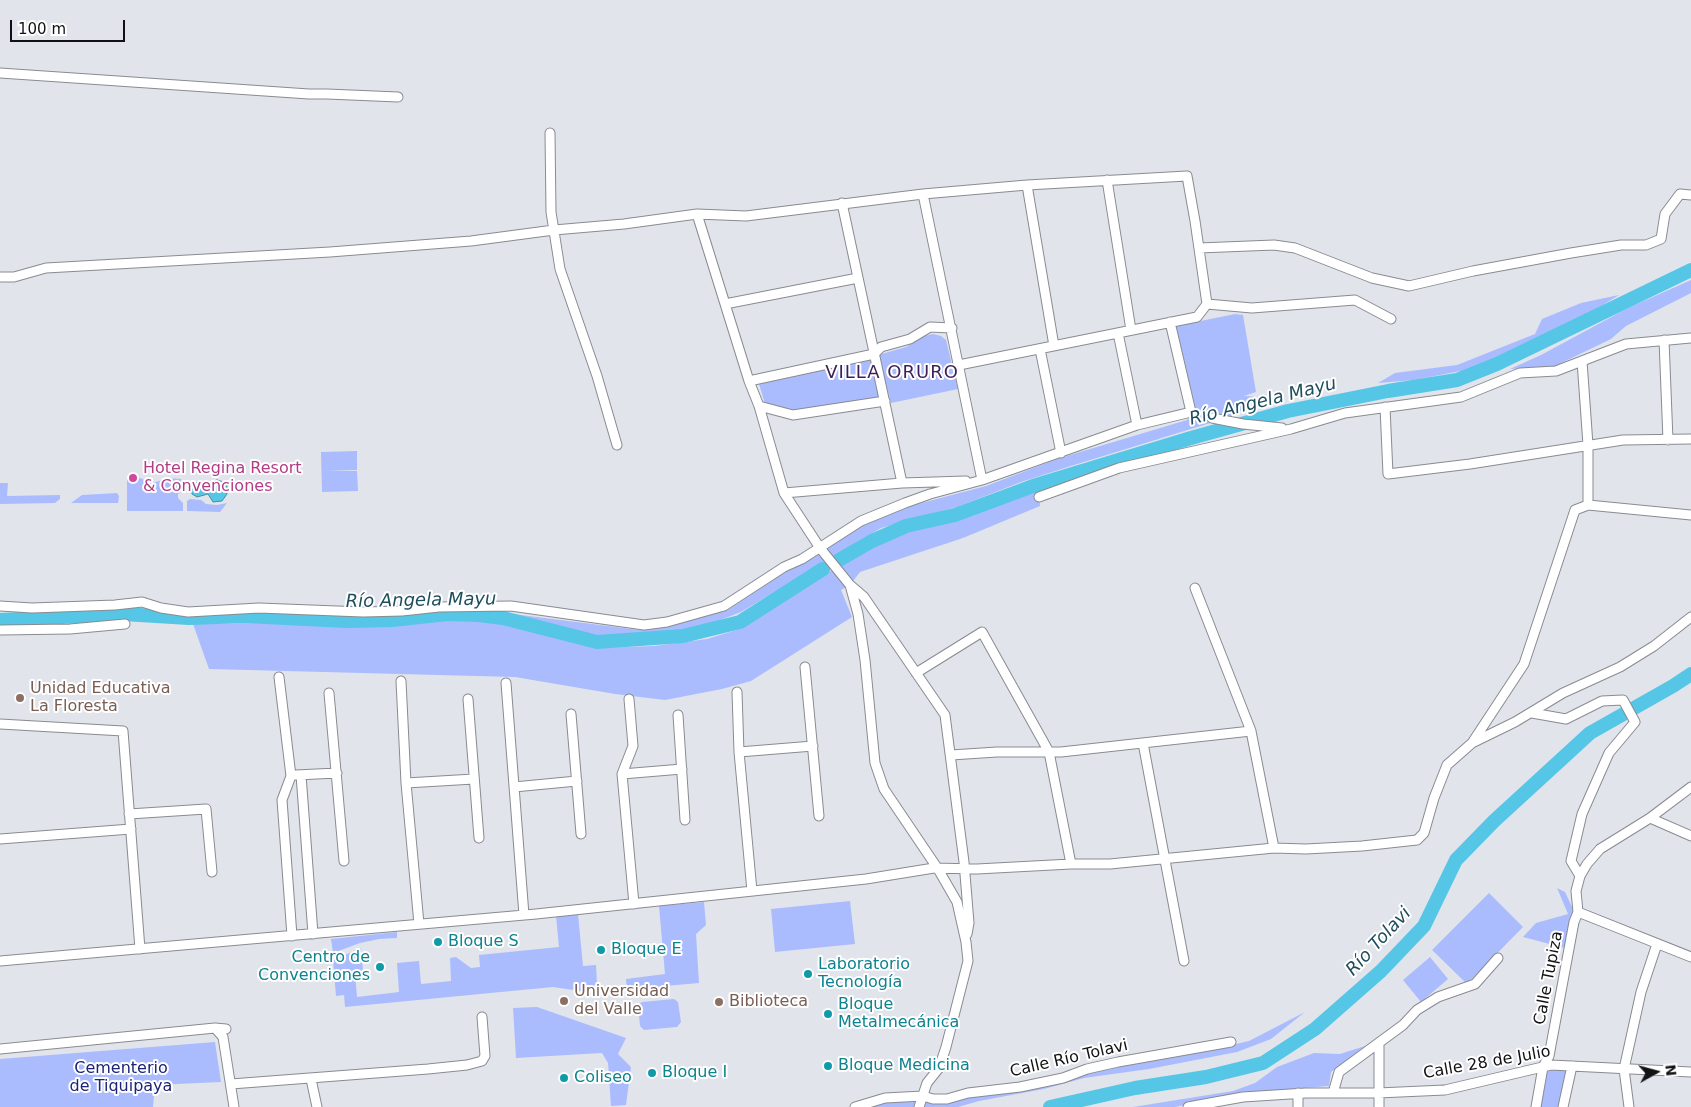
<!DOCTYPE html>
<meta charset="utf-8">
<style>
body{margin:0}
#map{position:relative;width:1691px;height:1107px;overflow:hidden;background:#e2e4ec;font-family:"DejaVu Sans",sans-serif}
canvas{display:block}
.north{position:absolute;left:1631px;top:1047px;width:50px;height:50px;-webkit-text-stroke:4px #fff;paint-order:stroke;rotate:83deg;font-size:14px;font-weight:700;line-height:20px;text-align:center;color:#121215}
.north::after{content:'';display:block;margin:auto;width:18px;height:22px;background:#121215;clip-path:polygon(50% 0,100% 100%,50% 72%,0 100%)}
.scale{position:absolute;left:10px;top:20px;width:115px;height:22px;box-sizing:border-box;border:2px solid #121215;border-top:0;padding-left:6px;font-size:15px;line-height:18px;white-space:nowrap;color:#121215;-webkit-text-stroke:4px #fff;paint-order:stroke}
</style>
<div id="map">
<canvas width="1691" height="1107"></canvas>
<div class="north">N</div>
<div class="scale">100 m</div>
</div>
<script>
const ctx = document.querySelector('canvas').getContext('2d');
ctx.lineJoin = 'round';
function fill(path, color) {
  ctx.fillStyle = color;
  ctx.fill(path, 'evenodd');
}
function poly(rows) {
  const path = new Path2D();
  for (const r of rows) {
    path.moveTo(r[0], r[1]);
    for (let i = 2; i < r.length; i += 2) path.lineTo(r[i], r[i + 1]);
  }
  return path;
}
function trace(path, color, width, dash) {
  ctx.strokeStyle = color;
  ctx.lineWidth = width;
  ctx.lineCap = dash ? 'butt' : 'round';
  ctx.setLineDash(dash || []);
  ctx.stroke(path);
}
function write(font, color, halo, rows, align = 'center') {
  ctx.font = font + ' "DejaVu Sans",sans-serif';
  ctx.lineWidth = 4;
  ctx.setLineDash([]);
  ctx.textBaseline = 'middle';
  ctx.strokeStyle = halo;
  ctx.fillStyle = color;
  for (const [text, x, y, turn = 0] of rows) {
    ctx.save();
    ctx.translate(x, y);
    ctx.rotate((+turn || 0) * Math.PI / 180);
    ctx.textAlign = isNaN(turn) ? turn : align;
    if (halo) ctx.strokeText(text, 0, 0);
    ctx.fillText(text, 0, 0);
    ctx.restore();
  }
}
const green = poly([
 [1691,280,1691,293,1626,326,1611,339,1553,367,1510,369,1541,355,1628,308],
 [1619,295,1592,312,1471,369,1414,380,1378,383,1395,373,1457,365,1535,334,1542,319,1581,303],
 [1235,314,1243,315,1256,392,1244,396,1260,397,1233,416,1071,466,1021,482,957,507,881,528,741,612,715,622,682,631,599,637,505,613,640,630,659,628,728,610,787,571,815,557,860,526,914,505,986,486,1060,458,1187,420,1196,410,1176,326],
 [933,334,941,336,946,340,958,389,891,403,878,355,906,347,924,336],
 [871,360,879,397,795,411,765,404,759,384],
 [357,451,357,470,326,471,357,471,358,491,322,492,321,452],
 [137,477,153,483,168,478,181,479,183,486,180,493,178,494,178,498,183,503,183,511,127,511,127,479],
 [0,483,8,483,7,496,60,495,60,499,55,503,0,504],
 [1039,490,1040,506,963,538,860,572,850,585,841,590,852,617,751,681,722,689,665,700,615,694,515,677,209,669,193,624,256,623,352,626,404,625,437,620,464,620,502,623,597,648,654,646,707,639,743,628,816,579,873,546,904,533,961,518,1015,493],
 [117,493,119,496,118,503,71,503,82,495],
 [190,499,201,500,206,504,217,505,227,503,220,512,187,511,187,501],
 [1557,888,1565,892,1573,909,1565,948,1523,937,1536,923,1568,914],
 [1489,893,1523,927,1467,984,1432,950],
 [850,901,855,944,775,952,771,909],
 [704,902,706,925,696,934,699,983,642,988,627,992,626,979,665,974,659,906],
 [578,914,583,966,596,965,597,983,587,992,553,987,345,1007,344,995,336,996,333,960,361,948,363,971,355,972,357,997,399,992,397,963,419,961,421,984,451,981,450,958,456,957,471,968,480,967,479,955,559,947,556,916],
 [397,932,397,938,379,939,360,943,333,953,331,939],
 [1430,957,1448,979,1421,1002,1403,980],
 [674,999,678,1002,681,1022,677,1027,644,1030,640,1026,638,1005,642,1002],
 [537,1007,626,1038,618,1054,631,1067,626,1105,611,1106,608,1063,602,1053,516,1058,513,1008],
 [1305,1012,1271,1039,1237,1052,1149,1069,1084,1078,1044,1089,979,1101,958,1107,870,1107,892,1100,948,1102,969,1096,1161,1057,1214,1049,1249,1041],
 [215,1042,221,1082,155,1085,153,1107,0,1107,0,1059],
 [1365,1046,1331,1072,1329,1086,1254,1092,1221,1097,1175,1107,1133,1107,1233,1091,1255,1083,1277,1067,1314,1053,1340,1054],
 [1551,1069,1566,1070,1559,1107,1540,1107,1546,1072]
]);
const water = poly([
 [217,480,227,483,227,494,222,501,213,502,208,494,197,497,192,494,191,489,196,483,207,483,208,484,217,480]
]);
const river = poly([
 [839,560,872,541,906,526,955,515,1033,486,1191,438,1288,411,1388,391,1457,380,1497,364,1691,270],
 [0,620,123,614,189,618,245,616,347,621,392,620,447,614,479,615,503,618,597,642,683,636,740,622,823,569],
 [1050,1107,1135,1088,1206,1077,1263,1063,1315,1029,1381,971,1424,926,1456,860,1494,821,1590,733,1673,686,1691,674]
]);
const minor = poly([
 [0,73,309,94,327,94,398,97],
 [550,133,551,212,560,269,597,376,617,445],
 [1107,180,1131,330],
 [1027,185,1054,346],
 [923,194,982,480],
 [842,203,902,483],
 [697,214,749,381,759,406,784,493,820,548,850,585,858,614,865,660,875,763,884,789,938,869,957,902,966,942,968,961,946,1047,939,1068,927,1083,919,1107],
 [1199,248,1274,245,1295,248,1372,278,1409,286,1473,271,1571,253,1621,245,1646,245,1661,239,1665,214,1680,194,1691,195],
 [0,277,14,277,46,268,330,252,471,241,554,230,624,224,697,214,746,216,923,194,1027,185,1187,176,1195,221,1207,304,1197,317,959,365],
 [725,304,858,278],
 [1207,304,1252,308,1355,300,1391,319],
 [1118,333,1137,425],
 [1664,340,1668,440],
 [1040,349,1061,453],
 [749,381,874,354,881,347,910,339,930,327,952,328],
 [759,406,793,415,885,401],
 [1385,407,1388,474,1470,464,1623,440,1691,439],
 [1212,418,1243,424,1282,428],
 [784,493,902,483,966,481],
 [1039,497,1119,468,1291,429,1345,413,1461,397,1520,373,1556,371,1626,344,1691,338],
 [1588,505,1691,515],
 [850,585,864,597,945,715,964,862,969,923,967,934],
 [1195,588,1251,731,1274,848],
 [0,606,32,608,115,605,142,602,161,608,188,612,259,608,363,612,402,611,439,607,511,606,644,625,667,622,724,606,784,567,802,559,861,521,905,503,930,494,982,480,1137,425,1191,412,1170,322],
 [0,630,70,629,125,624],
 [805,667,819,816],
 [916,673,982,632,1049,752,1071,864],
 [279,677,291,776,282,800,292,936],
 [401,681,406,783,419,924],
 [506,683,524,915],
 [737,692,739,752,752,891],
 [329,693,344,861],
 [468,699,479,838],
 [629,699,633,746,622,774,634,904],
 [1532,713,1566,719,1602,701,1623,700,1635,722,1609,753,1582,814,1571,861,1580,876],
 [571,714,581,834],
 [678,715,685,820],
 [0,724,123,731,140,949],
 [1143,743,1184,961],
 [1472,743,1524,664,1575,510,1588,505,1588,445,1582,361],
 [739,752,813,746],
 [951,755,997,752,1061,752,1251,731],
 [622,774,682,769],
 [296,775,337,773],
 [301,775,313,934],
 [406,783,474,779],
 [514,787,577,781],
 [129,814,206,809,212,872],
 [1650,818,1691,836],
 [0,839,131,829],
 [1578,912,1691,957],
 [0,961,536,914,866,879,934,868,977,869,1071,864,1110,864,1274,848,1306,849,1362,846,1417,840,1424,833,1434,798,1447,765,1472,743,1515,722,1563,693,1620,667,1654,646,1691,617],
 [215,1028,223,1037,234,1107],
 [1379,1043,1379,1107],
 [0,1049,215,1028,226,1029],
 [311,1079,317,1107],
 [231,1084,428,1069,467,1065,482,1061,485,1056,482,1017],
 [1298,1093,1298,1107],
 [1333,1093,1339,1072,1403,1025,1417,1010,1438,997,1475,984,1498,958],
 [855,1107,885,1098,923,1096,933,1099,947,1099,968,1093,1020,1087,1063,1078,1087,1069,1118,1062,1231,1042],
 [1188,1107,1243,1097,1306,1093,1378,1093,1445,1090,1551,1065,1691,1072],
 [1536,1107,1543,1067,1549,1056,1574,922,1578,912,1576,891,1580,876,1587,864,1600,849,1650,818,1691,787],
 [1563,1107,1572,1066],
 [1629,1107,1624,1069,1641,992,1657,944]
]);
const markers = [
 [133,478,5,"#d1479c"],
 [20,698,5,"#8d6e63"],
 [438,942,5,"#0f9aa8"],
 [601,950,5,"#0f9aa8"],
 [380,967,5,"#0f9aa8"],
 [808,974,5,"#0f9aa8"],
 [564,1001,5,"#8d6e63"],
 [719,1002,5,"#8d6e63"],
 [828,1014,5,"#0f9aa8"],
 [828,1066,5,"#0f9aa8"],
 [652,1073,5,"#0f9aa8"],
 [564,1078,5,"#0f9aa8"]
];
const hotelNames = [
 ["Hotel Regina Resort",143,469],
 ["& Convenciones",143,487]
];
const educationNames = [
 ["Unidad Educativa",30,689],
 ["La Floresta",30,707],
 ["Universidad",574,992],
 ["del Valle",574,1010],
 ["Biblioteca",729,1002]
];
const cultureNames = [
 ["Bloque S",448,942],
 ["Bloque E",611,950],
 ["Centro de",370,958,"right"],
 ["Convenciones",370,976,"right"],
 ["Laboratorio",818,965],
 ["Tecnología",818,983],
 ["Bloque",838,1005],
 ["Metalmecánica",838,1023],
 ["Bloque Medicina",838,1066],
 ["Bloque I",662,1073],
 ["Coliseo",574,1078]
];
const streetNames = [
 ["Calle Tupiza",1549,978,-79],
 ["Calle Río Tolavi",1069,1059,-13],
 ["Calle 28 de Julio",1487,1063,-10]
];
const parkNames = [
 ["Cementerio",121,1069],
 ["de Tiquipaya",121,1087]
];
const neighbourhoodNames = [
 ["VILLA ORURO",892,373]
];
const waterNames = [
 ["Río Angela Mayu",1263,402,-14],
 ["Río Angela Mayu",421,601,-1],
 ["Río Tolavi",1379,942,-47]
];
fill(green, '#aabcfd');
fill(water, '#55c6e5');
trace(water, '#4190a7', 1);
trace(river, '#55c6e5', 14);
trace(minor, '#898b91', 11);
trace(minor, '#fff', 9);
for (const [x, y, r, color] of markers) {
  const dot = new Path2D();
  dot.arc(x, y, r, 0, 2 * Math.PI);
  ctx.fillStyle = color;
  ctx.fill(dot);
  trace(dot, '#fff', 2);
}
write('16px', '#b23c85', '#fff', hotelNames, 'left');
write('16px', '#785e54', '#fff', educationNames, 'left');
write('16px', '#0d838f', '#fff', cultureNames, 'left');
write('16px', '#121215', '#fff', streetNames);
write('16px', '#1d2376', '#fff', parkNames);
ctx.letterSpacing = '1px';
write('18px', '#3c1f57', '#fff', neighbourhoodNames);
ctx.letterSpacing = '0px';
write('italic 18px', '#1e4e5c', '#fff', waterNames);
</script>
